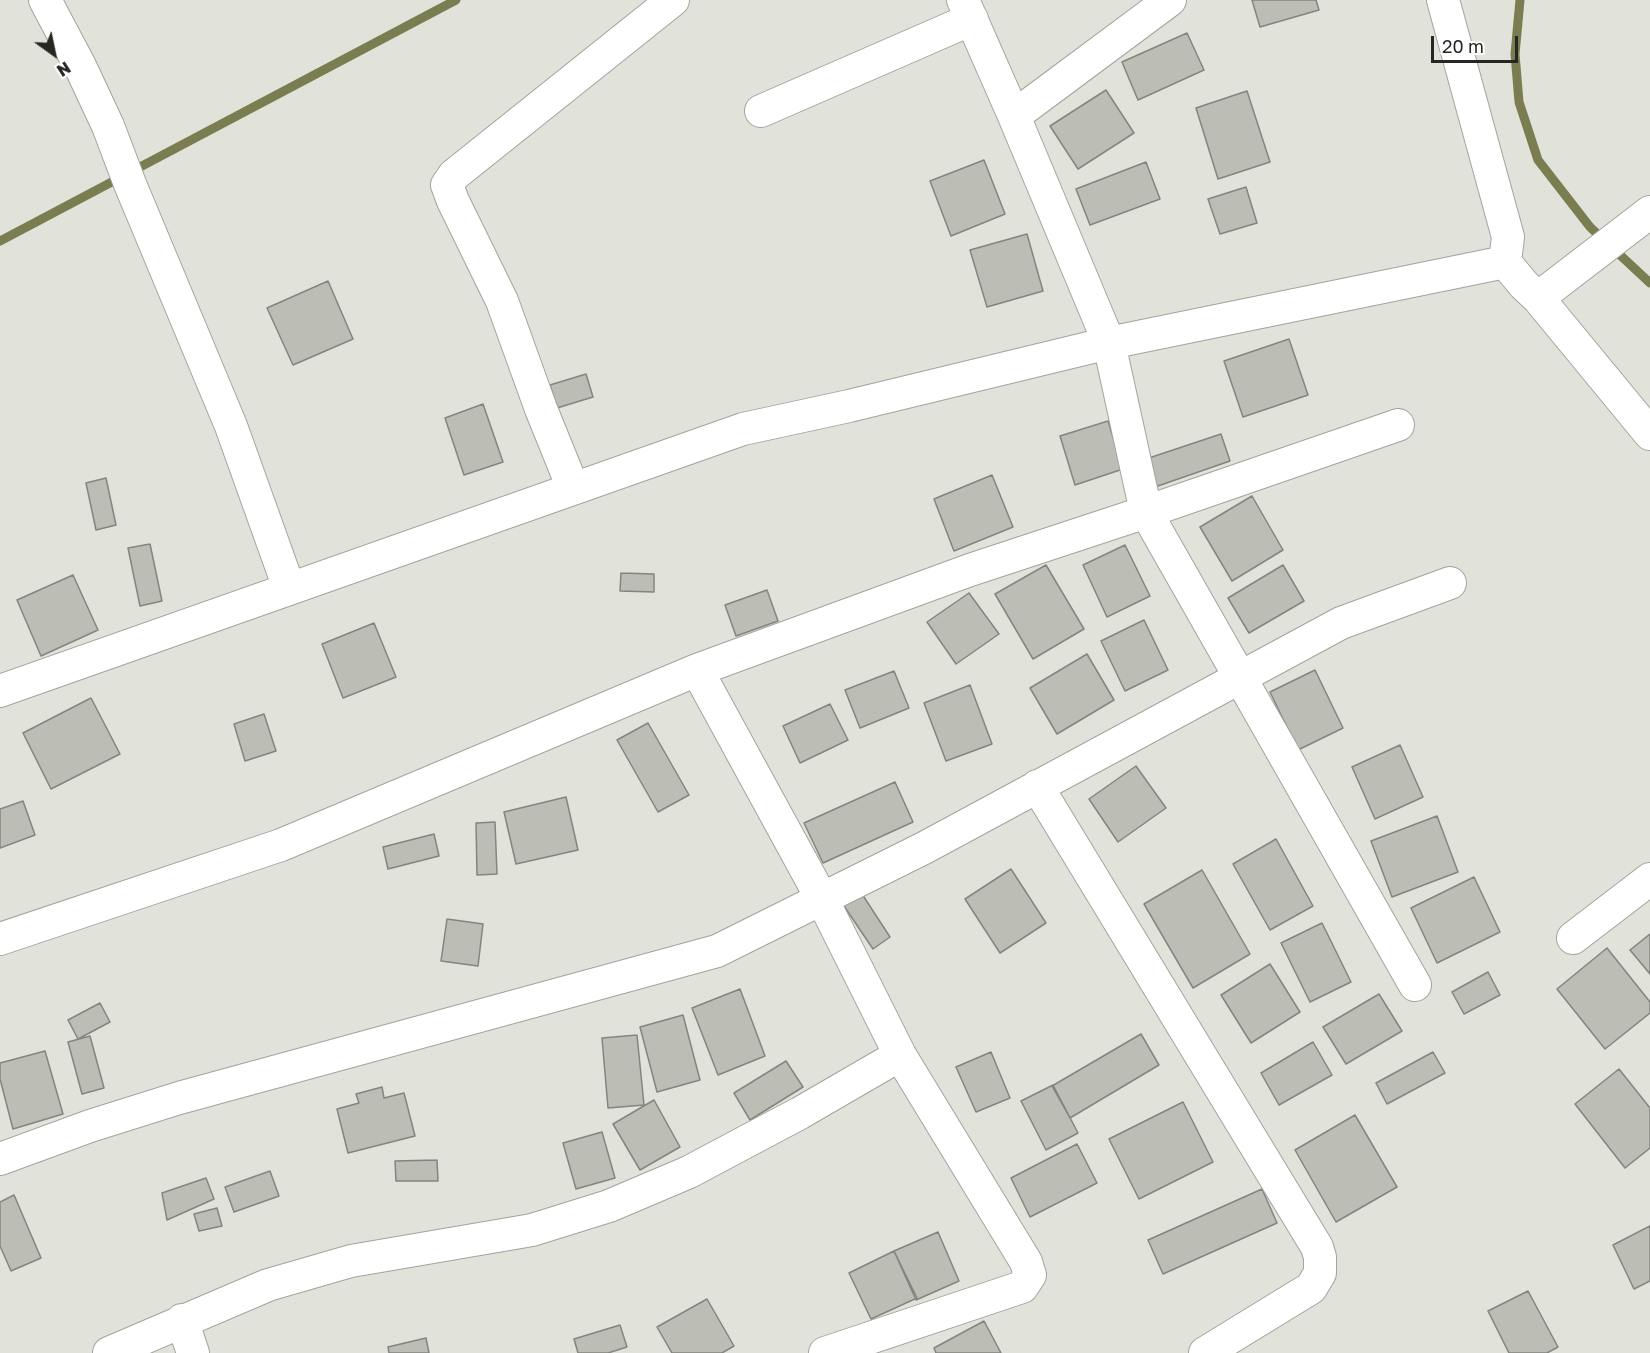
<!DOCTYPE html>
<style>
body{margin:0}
#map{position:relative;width:1650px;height:1353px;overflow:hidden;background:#e1e2da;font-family:"Golos Text",sans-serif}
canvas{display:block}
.north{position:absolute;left:24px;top:24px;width:60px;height:60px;-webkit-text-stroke:4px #fff;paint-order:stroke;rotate:147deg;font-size:16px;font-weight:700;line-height:24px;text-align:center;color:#262623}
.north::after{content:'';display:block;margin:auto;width:21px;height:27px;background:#262623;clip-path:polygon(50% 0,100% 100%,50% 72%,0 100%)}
.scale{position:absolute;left:1431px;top:36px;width:87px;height:27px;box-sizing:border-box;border:3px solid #262623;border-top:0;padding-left:8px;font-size:18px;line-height:21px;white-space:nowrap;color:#262623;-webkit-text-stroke:4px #fff;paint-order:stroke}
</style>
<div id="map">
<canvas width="1650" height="1353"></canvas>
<div class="north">N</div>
<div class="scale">20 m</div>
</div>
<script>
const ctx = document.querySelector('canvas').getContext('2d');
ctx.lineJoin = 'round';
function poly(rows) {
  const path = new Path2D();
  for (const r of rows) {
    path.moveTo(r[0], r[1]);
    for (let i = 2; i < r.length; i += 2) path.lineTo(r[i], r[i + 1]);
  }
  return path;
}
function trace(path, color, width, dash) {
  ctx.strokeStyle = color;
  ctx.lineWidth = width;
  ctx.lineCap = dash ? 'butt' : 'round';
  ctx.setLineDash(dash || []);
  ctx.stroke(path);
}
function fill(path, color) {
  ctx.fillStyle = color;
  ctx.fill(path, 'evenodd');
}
const stream = poly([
 [1520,0,1515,54,1519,102,1538,160,1590,227,1650,283],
 [0,241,456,0]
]);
const building = poly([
 [1252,0,1316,0,1319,10,1260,27,1252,0],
 [1187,33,1204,70,1138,100,1122,62,1187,33],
 [1106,90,1134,133,1078,169,1050,126,1106,90],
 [1247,91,1270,162,1218,179,1196,108,1247,91],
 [984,160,1005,214,951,236,930,181,984,160],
 [1146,162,1160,199,1090,225,1076,189,1146,162],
 [1246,187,1257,223,1220,234,1208,199,1246,187],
 [1027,234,1043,291,987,307,970,250,1027,234],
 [328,281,353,339,293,365,267,308,328,281],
 [1289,339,1308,395,1243,417,1224,361,1289,339],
 [586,374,593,397,557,408,550,385,586,374],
 [483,404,503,462,464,475,445,418,483,404],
 [1108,421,1123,469,1075,485,1060,436,1108,421],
 [1221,434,1230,461,1155,487,1146,459,1221,434],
 [992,475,1013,527,954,551,934,499,992,475],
 [106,478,116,525,96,530,86,483,106,478],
 [1252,496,1283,550,1232,581,1200,527,1252,496],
 [150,544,162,601,140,606,128,548,150,544],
 [1125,545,1150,596,1107,617,1083,565,1125,545],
 [1046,565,1084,629,1033,659,995,594,1046,565],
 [1283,565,1304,601,1249,633,1228,598,1283,565],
 [621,573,654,574,654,592,620,591,621,573],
 [73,575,98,630,41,656,17,600,73,575],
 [767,590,778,621,736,636,725,605,767,590],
 [969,593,999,634,956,664,927,622,969,593],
 [1144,620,1168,670,1125,691,1101,641,1144,620],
 [374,623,396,677,343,698,322,644,374,623],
 [1087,654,1114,700,1057,734,1030,688,1087,654],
 [1315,670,1343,728,1298,750,1270,692,1315,670],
 [894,671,909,708,860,728,845,690,894,671],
 [970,685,992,744,946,761,924,703,970,685],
 [91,698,120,754,51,789,23,733,91,698],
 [830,704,848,740,800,763,783,726,830,704],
 [264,714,276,751,245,761,234,724,264,714],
 [648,723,689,795,658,812,617,740,648,723],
 [1400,745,1423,797,1375,819,1352,767,1400,745],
 [1136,766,1166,808,1118,842,1089,799,1136,766],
 [895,782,913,822,823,863,804,823,895,782],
 [566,797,578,850,516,864,504,812,566,797],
 [23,801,35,835,0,848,0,809,23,801],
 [1437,816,1458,872,1392,897,1371,841,1437,816],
 [495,822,497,874,477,875,476,823,495,822],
 [434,834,439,856,388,869,383,847,434,834],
 [1276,839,1313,906,1270,930,1233,864,1276,839],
 [1011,869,1046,923,1000,953,965,899,1011,869],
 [1202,870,1250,954,1193,988,1144,904,1202,870],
 [1474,877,1500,932,1437,963,1411,908,1474,877],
 [862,894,890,937,873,949,844,906,862,894],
 [447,919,483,924,478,966,441,961,447,919],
 [1322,923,1351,982,1310,1002,1281,943,1322,923],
 [1650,934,1650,974,1630,950,1650,934],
 [1607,948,1650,1002,1650,1013,1605,1049,1557,989,1607,948],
 [1270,964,1300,1012,1251,1043,1221,995,1270,964],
 [1488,972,1500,995,1464,1014,1452,992,1488,972],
 [740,989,765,1056,718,1075,692,1008,740,989],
 [1379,994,1402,1031,1346,1064,1323,1027,1379,994],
 [100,1003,110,1022,78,1039,68,1020,100,1003],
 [683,1015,700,1080,657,1092,640,1027,683,1015],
 [1141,1034,1159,1065,1070,1118,1052,1086,1141,1034],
 [637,1035,644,1105,608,1108,602,1038,637,1035],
 [90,1036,104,1088,82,1094,68,1042,90,1036],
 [1313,1042,1332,1075,1279,1105,1261,1073,1313,1042],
 [45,1051,63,1114,13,1129,0,1079,0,1063,45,1051],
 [991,1052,1010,1098,976,1112,956,1067,991,1052],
 [1433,1052,1445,1073,1387,1104,1376,1083,1433,1052],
 [786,1061,803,1087,750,1120,734,1093,786,1061],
 [1619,1069,1650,1108,1650,1148,1625,1168,1575,1104,1619,1069],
 [1053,1085,1078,1133,1046,1150,1021,1101,1053,1085],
 [382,1087,384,1098,404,1093,415,1136,348,1153,337,1109,359,1103,356,1094,382,1087],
 [654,1100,680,1147,640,1170,613,1124,654,1100],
 [1183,1102,1213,1162,1139,1199,1109,1139,1183,1102],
 [1355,1115,1397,1187,1336,1222,1295,1150,1355,1115],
 [602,1132,615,1178,576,1189,563,1143,602,1132],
 [1077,1144,1097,1183,1030,1217,1011,1178,1077,1144],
 [437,1160,438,1181,396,1181,395,1161,437,1160],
 [270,1171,279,1196,234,1212,225,1187,270,1171],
 [206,1178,214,1199,167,1220,162,1193,206,1178],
 [1262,1189,1277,1223,1163,1274,1148,1240,1262,1189],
 [14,1195,41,1258,11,1271,0,1246,0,1202,14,1195],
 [217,1208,222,1226,199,1231,194,1214,217,1208],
 [1650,1226,1650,1281,1634,1289,1613,1245,1650,1226],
 [938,1232,959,1281,916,1300,894,1251,938,1232],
 [894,1251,917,1298,871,1319,849,1273,894,1251],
 [1528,1291,1558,1347,1547,1353,1509,1353,1488,1311,1528,1291],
 [707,1299,734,1346,722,1353,672,1353,657,1327,707,1299],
 [984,1321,1001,1353,936,1353,934,1348,984,1321],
 [620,1325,627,1347,608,1353,578,1353,574,1339,620,1325],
 [426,1338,429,1353,389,1353,388,1347,426,1338]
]);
const minor = poly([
 [45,0,80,66,108,126,130,184,231,426,289,588],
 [963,0,1014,116,1109,343,1146,512,1415,985],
 [1443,0,1508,237,1505,262,1524,285,1538,298,1650,434],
 [761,111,972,19],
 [1014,116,1170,0],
 [1538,298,1650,212],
 [573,488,541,409,502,301,453,201,447,185,454,175,673,0],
 [697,670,822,899,900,1055,1026,1262,1030,1275,1022,1287,825,1353],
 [0,691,743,429,849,406,1109,343,1505,262],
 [1037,786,1317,1247,1320,1257,1320,1273,1311,1288,1205,1353],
 [1573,938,1650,879],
 [0,939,281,845,697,670,970,570,1146,512,1398,425],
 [0,1159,90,1126,179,1098,717,951,924,848,1341,623,1450,583],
 [182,1320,193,1353],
 [109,1353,268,1285,351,1261,532,1230,609,1206,689,1172,800,1113,900,1055]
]);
trace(stream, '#797d50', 9);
fill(building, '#bcbdb5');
trace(building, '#84857e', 1.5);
trace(minor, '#a3a49d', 34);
trace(minor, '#fff', 32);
</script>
